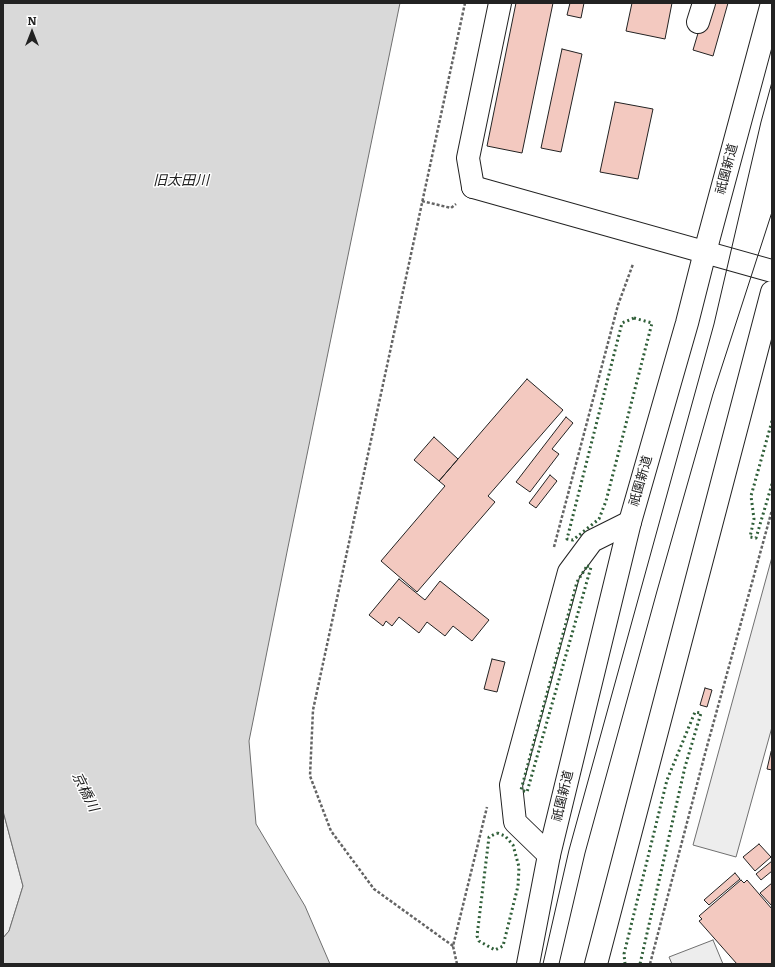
<!DOCTYPE html>
<meta charset="utf-8">
<style>
body{margin:0}
#map{position:relative;width:775px;height:967px;overflow:hidden;background:#fff;font-family:Literata,serif}
canvas{display:block}
.frame{position:absolute;inset:0;border:4px solid #222;pointer-events:none}
.north{position:absolute;left:12px;top:12px;width:40px;height:40px;-webkit-text-stroke:3px #fff;paint-order:stroke;rotate:0deg;font-size:11px;font-weight:700;line-height:16px;text-align:center;color:#222}
.north::after{content:'';display:block;margin:auto;width:14px;height:18px;background:#222;clip-path:polygon(50% 0,100% 100%,50% 72%,0 100%)}
</style>
<div id="map">
<canvas width="775" height="967"></canvas>
<div class="frame"></div>
<div class="north">N</div>
</div>
<script>
const ctx = document.querySelector('canvas').getContext('2d');
ctx.lineJoin = 'round';
function fill(path, color) {
  ctx.fillStyle = color;
  ctx.fill(path, 'evenodd');
}
function poly(rows) {
  const path = new Path2D();
  for (const r of rows) {
    path.moveTo(r[0], r[1]);
    for (let i = 2; i < r.length; i += 2) path.lineTo(r[i], r[i + 1]);
  }
  return path;
}
function trace(path, color, width, dash) {
  ctx.strokeStyle = color;
  ctx.lineWidth = width;
  ctx.lineCap = dash ? 'butt' : 'round';
  ctx.setLineDash(dash || []);
  ctx.stroke(path);
}
function write(font, color, halo, rows, align = 'center') {
  ctx.font = font + ' Literata,"Noto Sans JP",serif';
  ctx.lineWidth = 3;
  ctx.setLineDash([]);
  ctx.textBaseline = 'middle';
  ctx.strokeStyle = halo;
  ctx.fillStyle = color;
  for (const [text, x, y, turn = 0] of rows) {
    ctx.save();
    ctx.translate(x, y);
    ctx.rotate((+turn || 0) * Math.PI / 180);
    ctx.textAlign = isNaN(turn) ? turn : align;
    if (halo) ctx.strokeText(text, 0, 0);
    ctx.fillText(text, 0, 0);
    ctx.restore();
  }
}
const green = poly([
 [3,811,23,886,9,931,3,938,3,811]
]);
const parking = poly([
 [772,557,772,727,736,857,693,845,772,557],
 [713,940,723,964,672,964,669,957,713,940]
]);
const water = poly([
 [3,3,400,3,288,547,249,741,256,824,305,906,330,964,3,964,3,938,9,931,23,886,3,811,3,3]
]);
const building = poly([
 [516,3,553,3,522,153,487,146,516,3],
 [570,3,584,3,581,18,567,15,570,3],
 [632,3,672,3,665,39,626,31,632,3],
 [707,3,728,3,713,56,693,50,707,3],
 [562,49,582,54,561,152,541,148,562,49],
 [615,102,653,109,638,179,600,172,615,102],
 [527,379,563,410,488,496,495,502,417,592,381,561,445,486,439,481,527,379],
 [566,417,573,423,552,449,559,454,530,492,516,482,566,417],
 [434,437,458,459,439,481,414,460,434,437],
 [550,475,557,481,536,508,529,503,550,475],
 [399,579,425,600,440,581,489,620,472,641,453,626,445,636,427,622,419,633,399,617,392,626,386,621,383,626,369,615,399,579],
 [492,659,505,662,497,692,484,689,492,659],
 [705,688,712,690,707,707,700,705,705,688],
 [771,752,772,753,772,770,767,769,771,752],
 [759,844,771,857,755,871,743,857,759,844],
 [772,861,772,871,761,880,756,874,772,861],
 [735,873,740,879,709,905,704,900,735,873],
 [741,880,744,883,747,880,772,909,772,964,737,964,699,921,702,919,699,916,741,880],
 [772,883,772,906,760,893,772,883]
]);
const path = poly([
 [422,201,451,208,456,204],
 [554,547,618,305,633,264],
 [453,946,374,889,331,831,310,776,313,710,465,3],
 [457,964,453,946,487,807],
 [650,964,706,750,772,510]
]);
const street = poly([
 [698,22,704,3],
 [473,187,468,158,500,3],
 [549,855,515,822,511,785,569,572,592,541,630,522]
]);
const secondary = poly([
 [473,187,772,271]
]);
const highway = poly([
 [528,964,549,855,630,522,687,323,705,252,772,3],
 [596,964,772,292]
]);
const tram = poly([
 [543,964,569,850,714,324,761,122,772,82],
 [559,964,585,853,657,591,713,394,772,212]
]);
const hedge = poly([
 [634,318,652,323,606,501,599,519,573,540,567,539,622,323,634,318],
 [772,421,751,496,754,519,750,537,756,538,772,484],
 [587,566,591,567,527,792,521,790,577,582,587,566],
 [497,833,505,836,513,845,519,867,518,886,503,946,495,950,479,941,477,936,489,837,497,833],
 [625,964,624,954,667,780,695,712,701,713,685,767,640,964]
]);
const streetNames = [
 ["祇園新道",727,169,-75],
 ["祇園新道",641,481,-74],
 ["祇園新道",563,796,-76]
];
const waterNames = [
 ["旧太田川",181,181],
 ["京橋川",85,792,64]
];
fill(green, '#eee');
trace(green, '#6f6f6f', 1);
fill(parking, '#ededed');
trace(parking, '#6f6f6f', 1);
fill(water, '#d9d9d9');
trace(water, '#6f6f6f', 1);
fill(building, '#f3c9c0');
trace(building, '#222', 1);
trace(street, '#222', 24);
trace(secondary, '#222', 24);
trace(highway, '#222', 24);
trace(path, '#646464', 2.5, [3, 2]);
trace(street, '#fff', 22);
trace(secondary, '#fff', 22);
trace(highway, '#fff', 22);
trace(tram, '#222', 1);
trace(hedge, '#2f5e38', 3, [2, 3]);
write('13px', '#222', '#fff', streetNames);
write('italic 14px', '#222', '#fff', waterNames);
</script>
